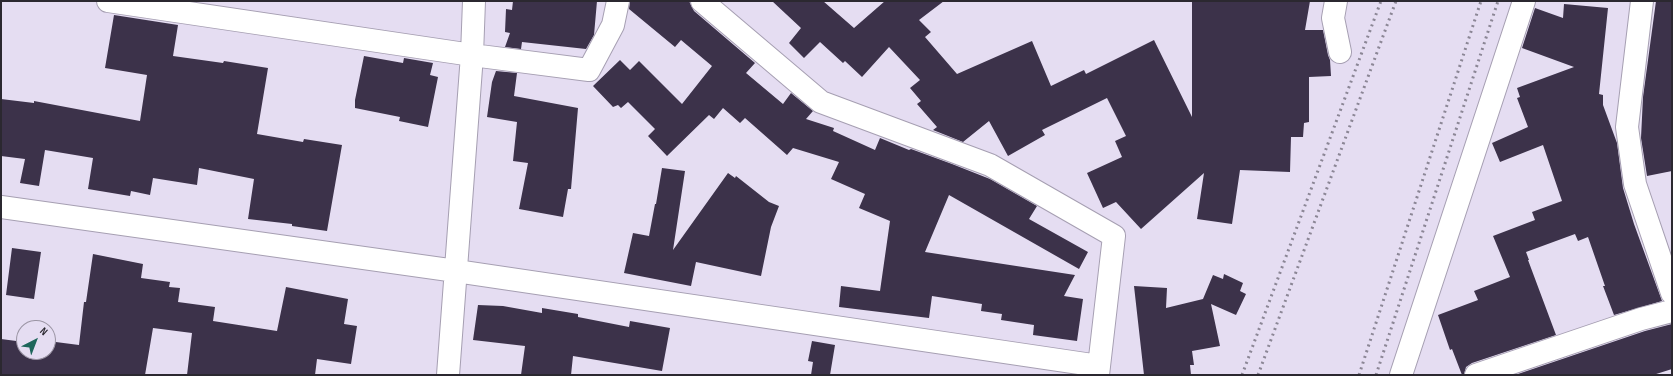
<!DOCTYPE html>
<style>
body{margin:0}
#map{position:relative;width:1673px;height:376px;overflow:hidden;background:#e5ddf2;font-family:"Sofia Sans Condensed",sans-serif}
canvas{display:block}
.frame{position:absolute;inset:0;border:2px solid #2b2830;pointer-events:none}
.north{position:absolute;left:16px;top:320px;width:40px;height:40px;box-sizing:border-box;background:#e5ddf2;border:1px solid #9b95a4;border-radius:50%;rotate:42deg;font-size:11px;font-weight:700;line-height:16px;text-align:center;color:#2b2830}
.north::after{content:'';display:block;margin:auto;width:14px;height:18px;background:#1e665b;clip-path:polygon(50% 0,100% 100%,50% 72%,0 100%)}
</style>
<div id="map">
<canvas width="1673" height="376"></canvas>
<div class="frame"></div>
<div class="north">N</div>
</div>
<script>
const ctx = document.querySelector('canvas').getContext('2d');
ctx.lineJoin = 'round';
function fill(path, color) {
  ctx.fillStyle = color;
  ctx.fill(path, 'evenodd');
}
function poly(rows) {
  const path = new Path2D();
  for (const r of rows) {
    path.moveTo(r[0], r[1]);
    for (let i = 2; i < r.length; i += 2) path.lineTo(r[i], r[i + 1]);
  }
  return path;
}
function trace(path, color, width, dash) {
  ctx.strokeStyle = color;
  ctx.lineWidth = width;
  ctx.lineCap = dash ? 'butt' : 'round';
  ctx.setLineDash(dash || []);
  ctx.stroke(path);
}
const building = poly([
 [513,1,597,1,594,35,586,49,522,42,521,49,505,47,510,33,505,32,506,9,512,10],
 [630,1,689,1,694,11,755,63,746,73,783,104,791,93,813,111,806,119,834,128,833,131,875,150,880,138,909,150,911,149,952,164,990,179,1037,206,1029,219,1088,252,1079,269,949,195,925,252,1075,275,1064,296,1083,299,1077,341,1033,335,1034,325,1001,320,1002,314,981,311,982,304,932,296,929,318,839,307,841,286,880,291,890,221,859,208,865,194,831,179,839,162,793,148,787,155,745,118,740,123,723,108,714,119,709,115,667,156,648,136,655,129,628,102,621,108,618,105,613,107,593,86,620,60,630,70,639,61,682,104,712,66,681,40,675,47,629,9],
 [772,1,823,1,854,28,885,1,944,1,919,20,931,32,925,37,957,74,1032,41,1051,86,1084,70,1086,74,1154,40,1192,117,1192,1,1310,1,1305,30,1323,30,1328,55,1330,60,1331,76,1309,77,1309,122,1304,123,1303,137,1291,137,1290,172,1240,170,1232,224,1197,219,1204,173,1141,229,1116,202,1103,208,1087,173,1122,157,1115,141,1126,136,1107,98,1042,130,1045,135,1008,156,989,121,963,142,933,130,937,127,917,104,921,101,910,88,920,80,889,47,862,77,845,61,843,63,820,42,804,58,789,43,801,28],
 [1656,1,1672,1,1672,171,1647,176,1641,138,1643,97],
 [1564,4,1608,8,1599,94,1603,95,1603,105,1617,143,1623,188,1634,224,1662,301,1614,315,1603,286,1605,286,1588,237,1578,241,1575,234,1526,252,1529,260,1528,260,1556,335,1472,363,1466,367,1464,375,1462,375,1452,349,1450,350,1438,315,1478,300,1474,291,1510,277,1493,236,1535,220,1532,212,1562,201,1543,145,1500,162,1492,143,1528,127,1517,98,1520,97,1517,88,1574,67,1522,48,1535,8,1563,18],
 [114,15,178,25,173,56,223,63,224,61,268,68,257,134,303,142,304,139,342,145,327,231,292,226,292,224,248,219,254,179,199,168,197,185,153,178,150,195,131,191,130,196,88,189,93,158,45,150,39,186,20,183,25,159,1,156,1,99,34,103,34,101,140,121,147,75,105,68],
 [364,56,403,63,404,58,433,63,430,75,438,77,428,127,399,121,400,117,355,108,355,100],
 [496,71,517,73,514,96,578,108,571,189,568,189,563,217,519,209,528,163,513,161,517,122,487,117,492,82],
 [662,168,685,171,673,250,728,173,735,178,736,176,769,202,779,206,771,227,761,276,696,262,691,286,624,273,633,233,649,236,655,204,656,204],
 [12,248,41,252,34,299,6,295],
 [93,254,143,264,141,278,170,282,169,287,180,288,178,302,215,307,213,321,277,331,286,287,348,299,344,324,357,326,351,364,317,359,315,375,187,375,192,333,153,328,145,375,1,375,1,339,24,342,24,352,48,352,48,341,79,345,84,302,86,302],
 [1224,274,1243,283,1240,291,1246,294,1236,315,1211,304,1220,346,1192,351,1194,365,1190,365,1191,375,1144,375,1134,286,1167,288,1166,308,1203,299,1213,275,1223,279],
 [478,305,503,306,542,313,542,308,578,314,578,317,629,327,630,321,670,328,662,371,573,356,571,375,521,375,525,346,473,340],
 [1672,324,1672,369,1653,375,1515,375,1645,331],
 [812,341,835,345,830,375,811,375,813,362,808,361]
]);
const minor = poly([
 [108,1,472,55,589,70,613,25,618,1],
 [702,1,821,102,990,165,1114,236,1098,375],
 [1336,1,1333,18,1340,52],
 [1642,1,1627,127,1635,184,1672,293],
 [1,207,456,271,1099,366],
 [448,375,472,55,474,1],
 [1401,375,1524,1],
 [1476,375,1641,319,1672,311]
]);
const rail = poly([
 [1242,375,1381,1],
 [1258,375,1396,1],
 [1359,375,1481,1],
 [1376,375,1498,1]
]);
fill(building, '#3c324a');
trace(minor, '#a69fb2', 24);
trace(minor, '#fff', 22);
trace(rail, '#8b8695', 3, [2, 4]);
</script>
